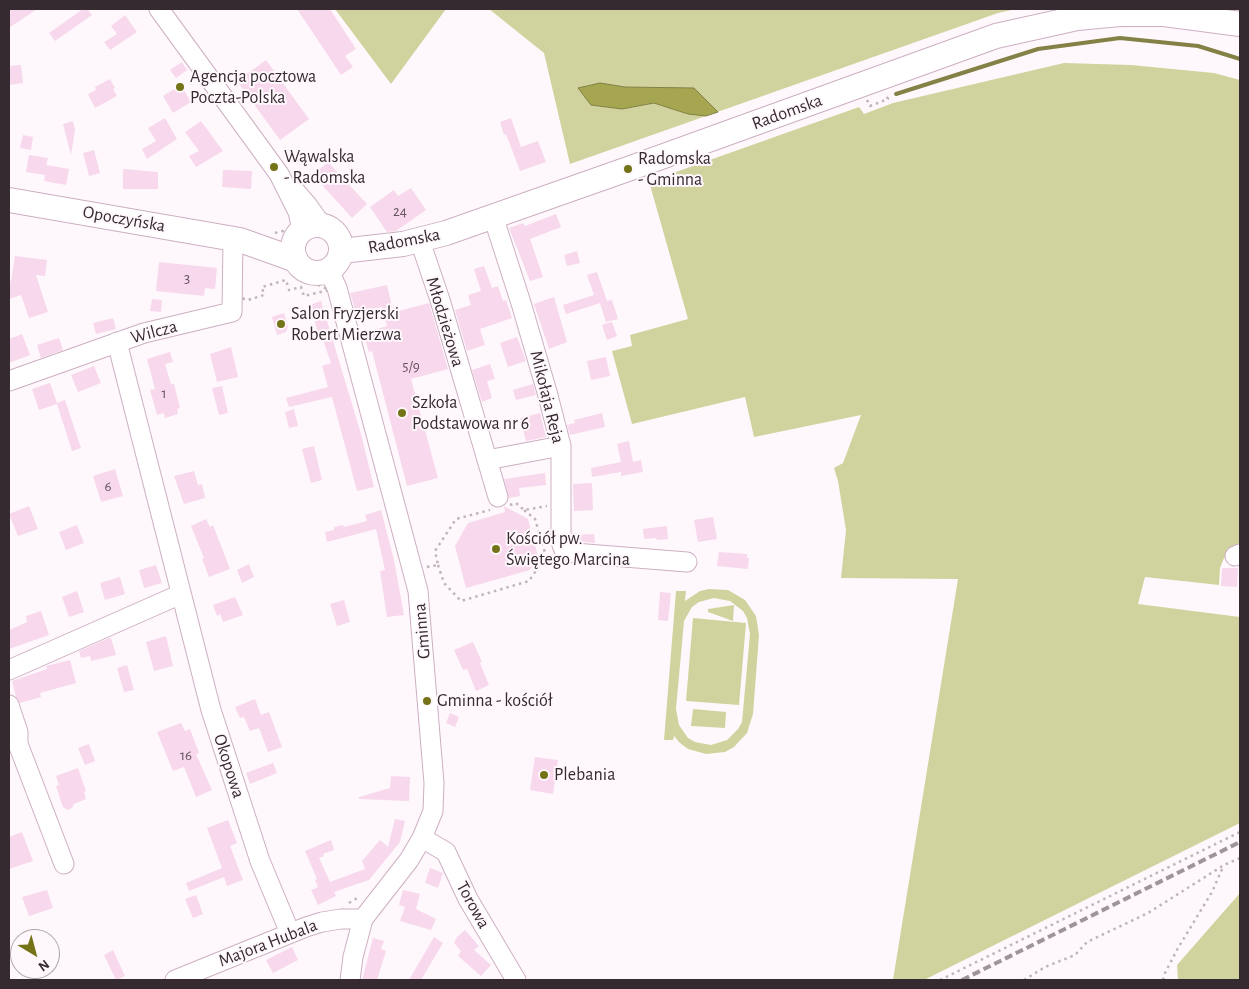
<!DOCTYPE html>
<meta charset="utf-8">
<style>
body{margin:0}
#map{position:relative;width:1249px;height:989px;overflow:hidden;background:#fef8fc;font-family:"Alegreya Sans",sans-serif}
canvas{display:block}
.frame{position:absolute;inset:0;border:10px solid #362a31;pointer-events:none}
.north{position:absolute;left:10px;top:929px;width:50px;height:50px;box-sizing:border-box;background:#fef8fc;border:1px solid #aea6ab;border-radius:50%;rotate:143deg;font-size:14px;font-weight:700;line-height:20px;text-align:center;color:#362a31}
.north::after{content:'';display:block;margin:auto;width:18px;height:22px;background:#747318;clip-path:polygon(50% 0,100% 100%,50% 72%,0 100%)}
</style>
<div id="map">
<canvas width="1249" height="989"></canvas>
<div class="frame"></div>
<div class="north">N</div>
</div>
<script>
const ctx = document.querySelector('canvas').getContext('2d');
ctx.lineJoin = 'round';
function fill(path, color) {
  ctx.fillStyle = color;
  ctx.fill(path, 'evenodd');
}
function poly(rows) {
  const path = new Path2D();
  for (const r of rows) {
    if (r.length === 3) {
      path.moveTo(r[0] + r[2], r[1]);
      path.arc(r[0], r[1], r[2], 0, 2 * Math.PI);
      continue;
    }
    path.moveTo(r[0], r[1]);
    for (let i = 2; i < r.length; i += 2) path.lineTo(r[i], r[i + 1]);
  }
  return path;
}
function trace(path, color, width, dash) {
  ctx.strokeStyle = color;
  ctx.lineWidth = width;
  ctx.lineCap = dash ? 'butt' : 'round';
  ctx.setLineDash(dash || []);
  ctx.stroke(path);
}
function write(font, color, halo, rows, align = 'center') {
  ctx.font = font + ' "Alegreya Sans",sans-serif';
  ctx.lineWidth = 4;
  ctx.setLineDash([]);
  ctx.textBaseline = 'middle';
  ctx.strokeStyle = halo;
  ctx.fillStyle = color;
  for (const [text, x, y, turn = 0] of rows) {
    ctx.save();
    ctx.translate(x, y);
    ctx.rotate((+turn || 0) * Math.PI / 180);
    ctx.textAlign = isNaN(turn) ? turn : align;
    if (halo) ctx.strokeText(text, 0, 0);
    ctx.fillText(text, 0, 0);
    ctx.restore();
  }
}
const green = poly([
 [335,9,446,9,391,84],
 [489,9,1016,9,998,13,570,164,544,53],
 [1064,63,1131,65,1214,73,1240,80,1240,549,1224,558,1220,568,1219,585,1145,577,1138,604,1240,617,1240,823,924,980,893,980,958,579,841,578,846,530,838,481,834,468,843,463,861,415,754,437,745,397,632,424,612,351,632,346,630,335,688,319,650,185,676,172,859,107,864,114,893,103],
 [709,589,728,590,745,600,756,616,759,635,753,714,747,733,734,747,725,752,706,754,688,749,680,743,674,736,673,740,664,740,676,591,686,591,685,601,700,591],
 [714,598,730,601,743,611,747,618,750,634,742,722,738,729,727,740,711,745,695,742,688,738,679,725,676,709,684,621,692,607,699,602],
 [734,605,733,621,708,612,708,609],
 [693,618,746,623,739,705,686,701],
 [693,709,726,712,725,728,691,726],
 [1240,893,1240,980,1178,980,1177,965]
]);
const water = poly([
 [600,83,625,87,694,88,718,112,706,116,688,114,654,103,622,109,591,105,578,88,600,83]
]);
const stream = poly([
 [896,94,1038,49,1120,38,1198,46,1240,59]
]);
const building = poly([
 [9,9,37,9,9,28],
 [83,9,87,9,92,15,55,41,49,33],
 [297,9,330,9,356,49,345,56,353,67,341,75],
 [125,15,137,32,110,50,104,42,117,34,111,26],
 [266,60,309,119,280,140,237,81],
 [182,62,187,70,176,78,170,70],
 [21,65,23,83,9,85,9,66],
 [110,79,115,88,113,89,117,96,95,108,88,94,96,90,95,87],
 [181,85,191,102,173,113,163,96],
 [165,118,177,139,147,159,142,149,156,141,148,128],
 [511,118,521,147,538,141,546,162,520,171,506,134,504,135,500,122],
 [73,121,75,130,71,155,63,124],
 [201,121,223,151,196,167,189,156,199,151,185,132],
 [23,135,33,137,31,150,20,148],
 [94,150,100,173,89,176,83,153],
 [29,155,48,158,46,165,69,169,66,185,44,181,45,175,26,172],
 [328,162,367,204,352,218,313,175],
 [123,169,158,172,158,189,123,189],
 [223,170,252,171,251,189,222,187],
 [411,188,426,210,396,231,387,232,370,207,394,190,398,196],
 [556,214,561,227,530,239,543,277,530,281,509,228,523,223,525,226],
 [577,251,580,263,567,266,564,255],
 [15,256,47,260,45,276,36,275,48,312,29,318,21,295,9,299,9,281,11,281],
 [159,262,217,268,215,289,205,288,204,296,156,291],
 [484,266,492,288,498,286,503,301,506,300,512,318,480,329,485,345,467,351,455,310,471,305,468,295,481,291,474,269],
 [597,272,607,301,612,300,618,319,606,322,600,303,566,314,563,305,594,295,587,275],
 [387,285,392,307,393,307,395,312,429,303,448,369,411,379,438,478,407,486,372,351,369,352,363,333,387,326,382,307,356,313,350,293],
 [554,297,567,342,549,349,534,304],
 [152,299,162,300,161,312,150,311],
 [321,301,361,434,374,487,357,491,332,397,289,407,286,398,328,387,322,366,331,363,323,340,320,340,314,319,311,320,307,306],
 [284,313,288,326,286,332,277,335,272,317],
 [113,318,116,329,96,334,93,323],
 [612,322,617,336,607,340,602,325],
 [22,334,30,355,9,363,9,339],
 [517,337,526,361,508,367,500,343],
 [59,338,63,350,41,358,37,345],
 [231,347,238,377,217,382,210,354],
 [170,352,173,362,165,364,171,384,174,384,180,408,177,409,178,414,165,418,164,413,157,415,150,390,155,389,147,359],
 [606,357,610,376,591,380,587,361],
 [490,364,495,379,487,381,492,398,482,402,472,370],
 [94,366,101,383,78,392,71,375],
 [50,383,57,403,65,400,81,448,72,451,57,404,39,410,32,389],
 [533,384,536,395,516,400,513,390],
 [222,386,228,413,219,415,212,388],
 [294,409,298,426,289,428,285,412],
 [540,413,546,437,526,441,520,418],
 [602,413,605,427,570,435,567,425,575,423,574,420],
 [629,441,633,462,641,460,643,472,621,476,621,472,592,477,591,468,621,462,617,444],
 [314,446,322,480,311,483,302,449],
 [115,469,123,496,101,502,93,476],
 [194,471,198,485,202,484,205,498,184,504,174,476],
 [545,473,546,485,519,488,520,496,509,498,504,479],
 [592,483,593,510,574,511,573,484],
 [29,506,38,529,18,536,9,514],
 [504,506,528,519,538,556,530,570,466,588,455,546,468,523,505,512],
 [381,510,394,560,404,615,387,617,380,571,385,570,376,529,327,542,325,532,334,530,334,527,343,525,344,527,367,521,365,515],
 [713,517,717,539,698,542,694,520],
 [206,519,210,527,213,525,230,569,209,577,202,559,204,558,191,526],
 [77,525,84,543,66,550,59,532],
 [667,526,668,539,657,540,656,538,644,539,643,529],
 [594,534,595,543,574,541,573,535],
 [719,552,747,554,747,558,749,558,748,569,717,566],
 [249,564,254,577,242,583,237,570],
 [156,565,162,583,144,588,139,570],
 [1222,568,1238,568,1237,587,1221,586],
 [120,577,125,594,105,600,100,583],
 [77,591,84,612,69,617,62,597],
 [660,592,671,593,668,621,658,620],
 [235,597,243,615,223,622,220,614,217,616,213,605],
 [344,600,350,622,337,626,330,604],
 [41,611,49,635,9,649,9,630,27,622,26,616],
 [166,636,173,666,154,671,146,642],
 [109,638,111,638,116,655,91,661,90,656,81,658,79,651],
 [473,642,482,662,480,663,489,685,476,691,467,669,463,670,454,650],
 [70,660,76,683,40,693,41,697,20,703,16,697,12,681,47,669,46,666],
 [127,665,134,690,124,692,117,668],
 [255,699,261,715,269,712,282,747,268,752,259,728,250,731,244,717,240,718,235,707],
 [450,713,459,717,455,727,446,723],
 [181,723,185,731,190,729,199,753,196,754,212,790,196,797,184,767,173,771,157,732],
 [89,744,95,761,85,765,78,748],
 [535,757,558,760,553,794,530,790],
 [273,763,277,773,250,784,246,773],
 [78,768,86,791,84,792,86,799,74,804,72,808,68,810,63,807,61,802,56,786,59,785,56,776],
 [391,776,410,777,409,801,359,799,359,797,390,788],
 [395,819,405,821,400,842,369,880,334,892,336,896,318,905,311,890,318,887,315,880,317,879,305,851,331,840,334,850,323,854,324,856,319,858,330,882,365,869,362,861,380,840,388,847],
 [228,820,237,843,230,846,243,880,227,886,224,877,189,891,186,883,222,868,207,828],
 [22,832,33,861,9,869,9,837],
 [430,868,443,873,438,888,425,883],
 [47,890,53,908,29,916,22,897],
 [403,890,420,894,416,909,436,919,431,930,400,921,405,907,399,905],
 [196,895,203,914,193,918,185,899],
 [465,930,479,946,474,950,491,965,481,976,458,956,461,951,454,943,457,937],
 [434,937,443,943,421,980,409,980],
 [373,938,384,941,381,949,386,951,377,980,362,980],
 [292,947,298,960,273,973,266,960],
 [113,950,125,976,116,980,104,955]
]);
const path = poly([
 [867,100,870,106,888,99,886,95],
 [275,233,283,231,286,228],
 [250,251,284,262,298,277,307,282,317,284,329,290,304,296,301,287,289,290,286,280,262,287,264,295,248,300,244,299,240,296,238,291,239,260,240,256,244,252,250,251],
 [510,505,516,503,524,510,547,506],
 [438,565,444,583,461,601,529,581,546,556,535,519,524,510],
 [427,567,438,565,435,551,456,519,490,510],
 [349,903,359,897],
 [940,980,1240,832],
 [1024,980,1045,967,1075,955,1087,942,1148,913,1224,865,1240,858],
 [1163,980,1165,973,1178,948,1212,892,1223,867]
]);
const minor = poly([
 [159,9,279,174,298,212,302,230],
 [295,191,308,206,322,226],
 [493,216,521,303,547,392,561,446,561,542,564,550,574,553,687,562],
 [420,241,440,300,498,497],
 [329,271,337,288,418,591,434,783,433,811,422,838,409,860,363,919,353,957,350,980],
 [117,342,211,710,260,861,290,933],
 [9,381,144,333,232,312,233,238],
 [487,460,561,446],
 [1235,556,1240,554],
 [9,670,181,594],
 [9,705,18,732,18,744,64,864],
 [422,838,446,852,468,899,516,980],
 [175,980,306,927,322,922,341,919,363,919]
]);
const major = poly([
 [9,200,240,240,296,260],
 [317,249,24],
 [341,251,403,244,446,233,628,169,996,36,1077,18,1120,14,1164,14,1240,24]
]);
const rail = poly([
 [962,980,1240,842]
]);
const markers = [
 [180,87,5,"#747318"],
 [274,167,5,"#747318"],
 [628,169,5,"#747318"],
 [281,324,5,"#747318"],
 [402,413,5,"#747318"],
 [496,549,5,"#747318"],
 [427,701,5,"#747318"],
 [544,775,5,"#747318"]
];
const numberNames = [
 ["24",400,211],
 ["3",187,278],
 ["5/9",411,366],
 ["1",164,393],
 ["6",108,486],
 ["16",186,755]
];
const poiNames = [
 ["Agencja pocztowa",190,77],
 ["Poczta-Polska",190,98],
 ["Wąwalska",284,157],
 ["- Radomska",284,178],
 ["Radomska",638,159],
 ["- Gminna",638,180],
 ["Salon Fryzjerski",291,314],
 ["Robert Mierzwa",291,335],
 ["Szkoła",412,403],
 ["Podstawowa nr 6",412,424],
 ["Kościół pw.",506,539],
 ["Świętego Marcina",506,560],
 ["Gminna - kościół",437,701],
 ["Plebania",554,775]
];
const streetNames = [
 ["Radomska",787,112,-20],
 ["Opoczyńska",124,219,10],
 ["Radomska",404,241,-11],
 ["Młodzieżowa",445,322,73],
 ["Wilcza",154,332,-15],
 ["Mikołaja Reja",547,397,76],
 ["Gminna",422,631,-95],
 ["Okopowa",229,766,72],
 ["Torowa",473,905,61],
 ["Majora Hubala",268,943,-21]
];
fill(green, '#d1d39e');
fill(water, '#a6a650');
trace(water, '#848147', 1);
trace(stream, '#848147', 4);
fill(building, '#f8d8ec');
trace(minor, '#cdafc2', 21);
trace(major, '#cdafc2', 26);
trace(path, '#bdb5ba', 2.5, [2.5, 4]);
trace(minor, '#fff', 19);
trace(major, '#fff', 24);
trace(rail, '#9d959a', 4, [8, 4]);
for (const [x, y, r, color] of markers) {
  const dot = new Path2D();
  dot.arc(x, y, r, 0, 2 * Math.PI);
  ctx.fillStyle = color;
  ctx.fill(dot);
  trace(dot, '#fef8fc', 2);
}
write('15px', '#665660', null, numberNames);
write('18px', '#362a31', '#fef8fc', poiNames, 'left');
write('18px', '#362a31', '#fef8fc', streetNames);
</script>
